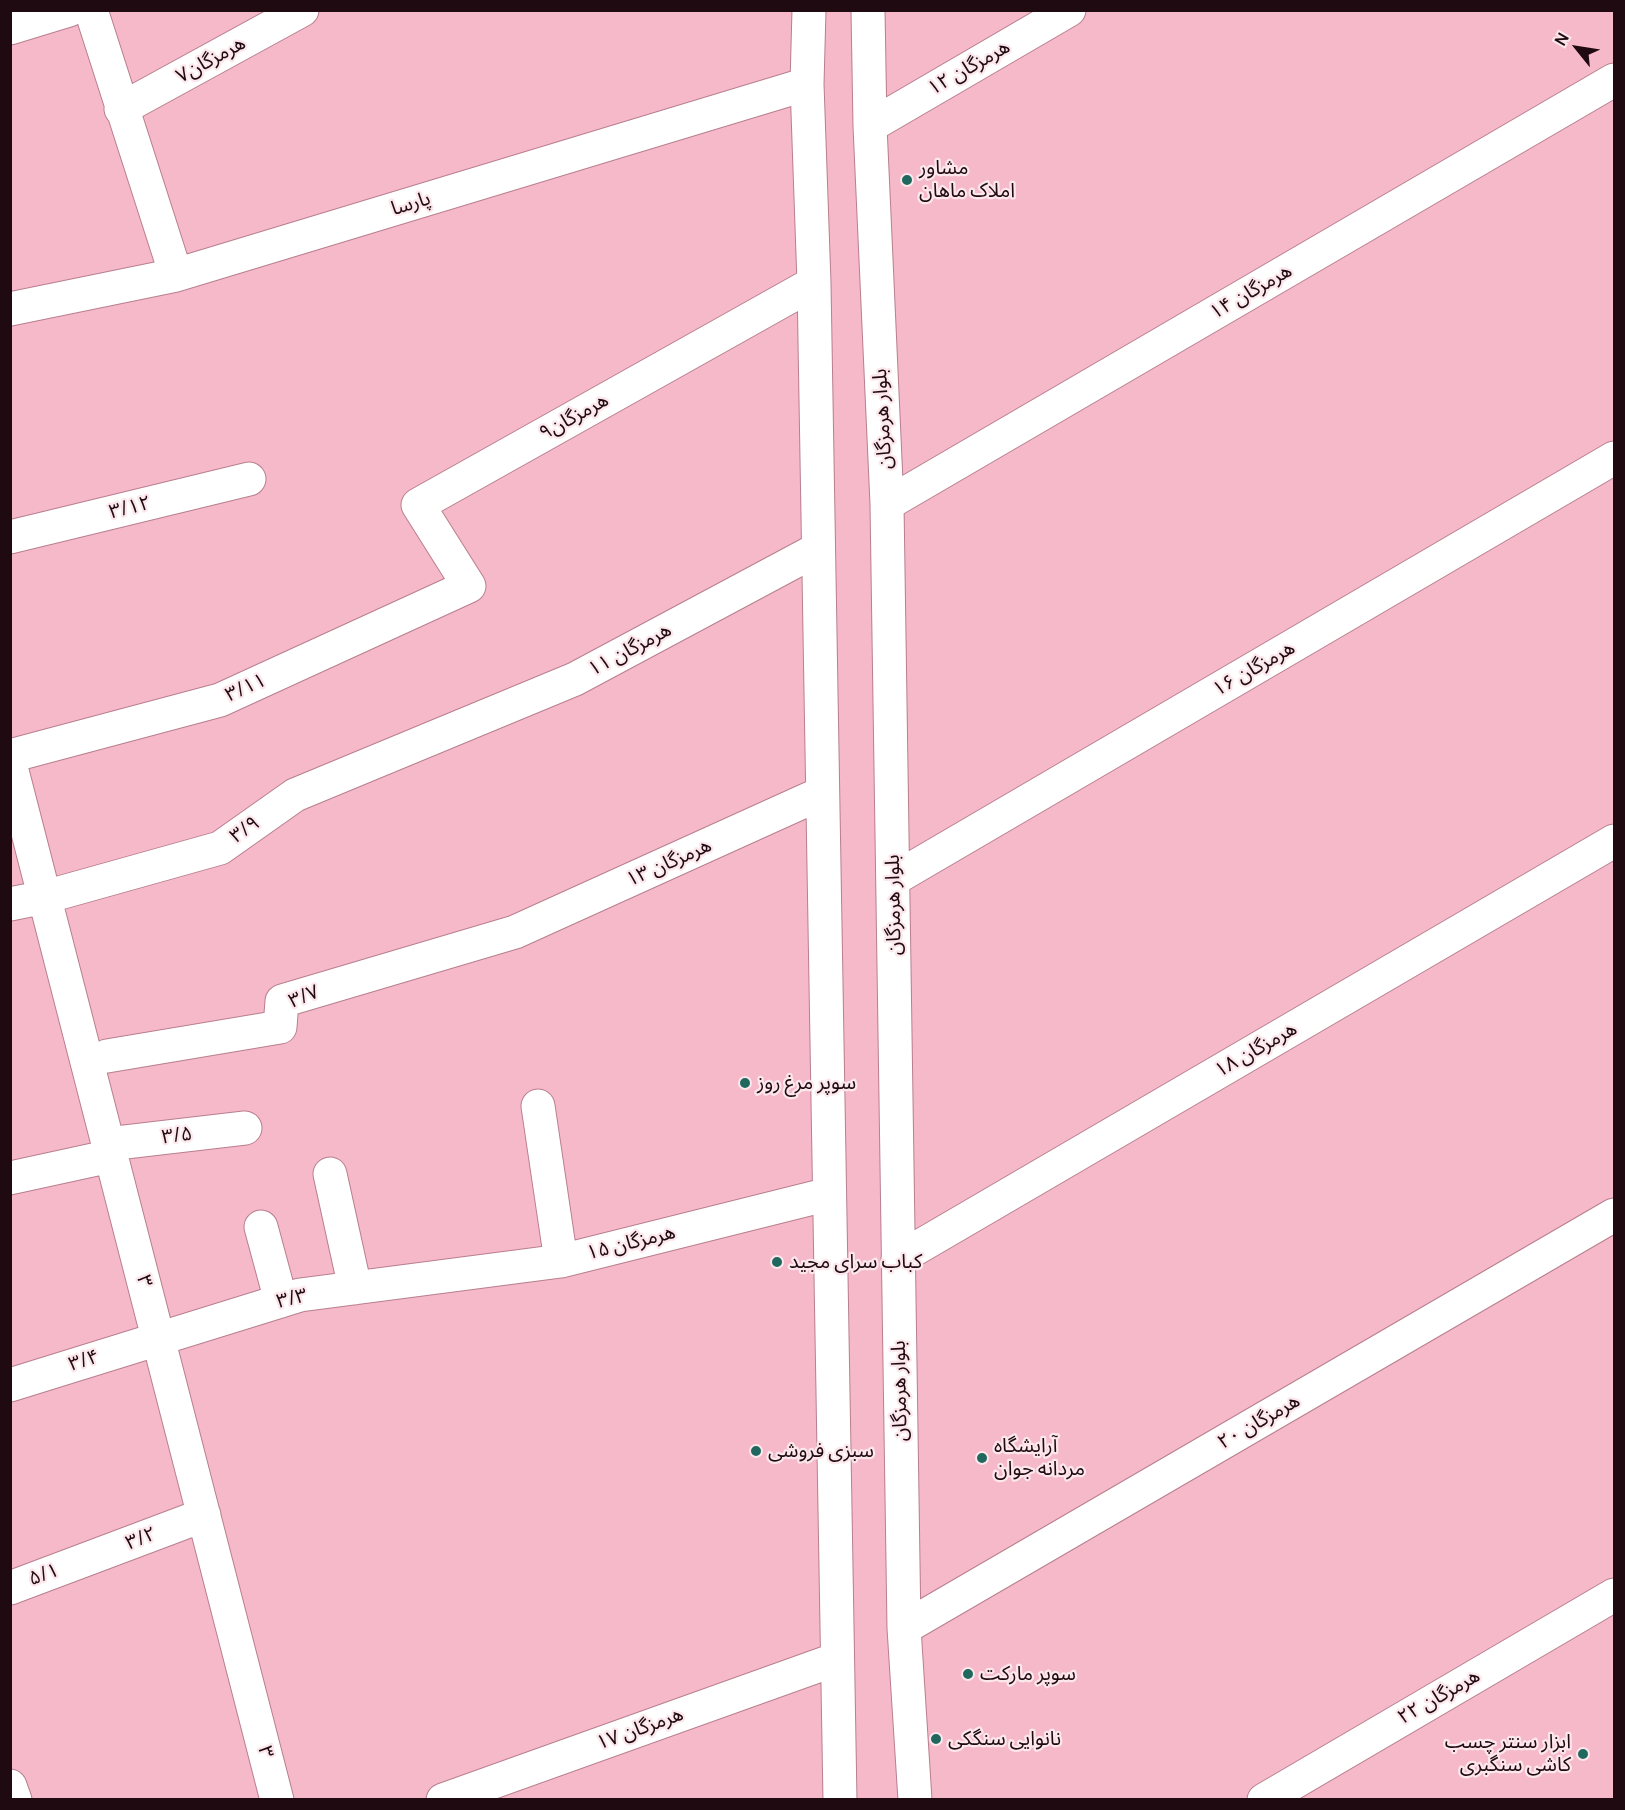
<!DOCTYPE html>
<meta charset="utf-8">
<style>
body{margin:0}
#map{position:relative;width:1625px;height:1810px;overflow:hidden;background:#f6b9c9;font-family:Manrope,sans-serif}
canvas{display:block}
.frame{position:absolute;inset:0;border:12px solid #1e0a10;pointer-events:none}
.north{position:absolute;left:1547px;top:18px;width:60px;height:60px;-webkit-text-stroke:4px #fbe7ec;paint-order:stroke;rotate:300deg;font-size:16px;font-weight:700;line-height:24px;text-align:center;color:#1e0a10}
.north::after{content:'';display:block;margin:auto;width:21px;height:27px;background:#1e0a10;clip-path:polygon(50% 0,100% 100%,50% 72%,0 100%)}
</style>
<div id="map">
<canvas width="1625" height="1810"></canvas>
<div class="frame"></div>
<div class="north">N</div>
</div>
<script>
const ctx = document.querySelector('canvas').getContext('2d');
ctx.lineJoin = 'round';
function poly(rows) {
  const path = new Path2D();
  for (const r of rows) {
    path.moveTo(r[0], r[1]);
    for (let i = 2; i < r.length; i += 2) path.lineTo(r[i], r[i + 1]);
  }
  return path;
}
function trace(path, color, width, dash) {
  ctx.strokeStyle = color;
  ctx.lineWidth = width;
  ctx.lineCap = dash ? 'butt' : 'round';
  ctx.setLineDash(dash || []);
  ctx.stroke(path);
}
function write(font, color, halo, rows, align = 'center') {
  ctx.font = font + ' Manrope,"Noto Sans Arabic",sans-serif';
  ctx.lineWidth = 4.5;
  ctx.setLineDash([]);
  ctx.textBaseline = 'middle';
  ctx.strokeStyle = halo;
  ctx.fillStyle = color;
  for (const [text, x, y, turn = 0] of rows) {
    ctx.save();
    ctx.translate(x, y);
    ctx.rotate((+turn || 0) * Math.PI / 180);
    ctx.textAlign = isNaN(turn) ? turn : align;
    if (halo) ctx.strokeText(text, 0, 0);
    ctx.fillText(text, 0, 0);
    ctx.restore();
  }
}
const minor = poly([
 [91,10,176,275],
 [809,10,807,84,814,283,840,1800],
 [868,10,870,126,887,504,904,1628,915,1800],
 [10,28,69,10],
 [121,109,302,10],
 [870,126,1069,10],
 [10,309,176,275,807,84],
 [887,504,1614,80],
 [10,537,249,479],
 [10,756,220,700,469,586,418,505,814,283],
 [10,763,277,1800],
 [894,879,1614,458],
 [10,904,45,897,220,848,295,795,575,679,818,549],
 [107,1056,280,1027,282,1001,515,932,822,793],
 [538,1106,561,1261],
 [108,1144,245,1128],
 [330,1174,355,1288],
 [10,1178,111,1156],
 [261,1227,281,1301],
 [898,1259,1614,841],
 [10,1385,300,1295,561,1261,829,1194],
 [10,1588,204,1515],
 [904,1628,1614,1215],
 [10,1786,15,1800],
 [443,1800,837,1659],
 [1264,1800,1614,1595]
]);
const markers = [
 [907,180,6,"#20685e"],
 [745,1083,6,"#20685e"],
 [777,1262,6,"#20685e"],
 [756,1451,6,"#20685e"],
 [982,1458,6,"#20685e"],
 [968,1674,6,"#20685e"],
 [936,1739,6,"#20685e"],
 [1583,1754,6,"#20685e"]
];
const streetNames = [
 ["هرمزگان۷",211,60,-29],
 ["هرمزگان ۱۲",969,68,-30],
 ["پارسا",411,204,-17],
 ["هرمزگان ۱۴",1251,292,-30],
 ["هرمزگان۹",574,417,-29],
 ["بلوار هرمزگان",883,419,-93],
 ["۳/۱۲",130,508,-14],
 ["هرمزگان ۱۱",630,650,-28],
 ["هرمزگان ۱۶",1254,669,-30],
 ["۳/۱۱",246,688,-24],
 ["۳/۹",245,830,-35],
 ["هرمزگان ۱۳",669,863,-24],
 ["بلوار هرمزگان",894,905,-91],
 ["۳/۷",304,997,-22],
 ["هرمزگان ۱۸",1256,1050,-30],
 ["۳/۵",177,1136,-7],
 ["هرمزگان ۱۵",631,1243,-14],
 ["۳",144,1281,75],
 ["۳/۳",292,1299,-13],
 ["۳/۴",84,1361,-18],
 ["بلوار هرمزگان",900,1391,-91],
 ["هرمزگان ۲۰",1259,1422,-30],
 ["۳/۲",141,1539,-21],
 ["۵/۱",44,1575,-20],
 ["هرمزگان ۲۲",1439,1697,-30],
 ["هرمزگان ۱۷",640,1729,-20],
 ["۳",265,1752,76]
];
const poiNames = [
 ["مشاور",919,168],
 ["املاک ماهان",919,191],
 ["سوپر مرغ روز",757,1083],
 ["کباب سرای مجید",789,1262],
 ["آرایشگاه",994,1446],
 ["مردانه جوان",994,1469],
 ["سبزی فروشی",768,1451],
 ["سوپر مارکت",980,1674],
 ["نانوایی سنگکی",948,1739],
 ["ابزار سنتر چسب",1571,1742,"right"],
 ["کاشی سنگبری",1571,1765,"right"]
];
trace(minor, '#b87f8e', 35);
trace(minor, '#fff', 33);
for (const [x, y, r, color] of markers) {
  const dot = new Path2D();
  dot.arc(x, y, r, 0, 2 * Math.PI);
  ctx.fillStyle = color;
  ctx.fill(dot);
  trace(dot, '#fbe7ec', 2);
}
write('20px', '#1e0a10', '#fbe7ec', streetNames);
write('20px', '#1e0a10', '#fbe7ec', poiNames, 'left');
</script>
